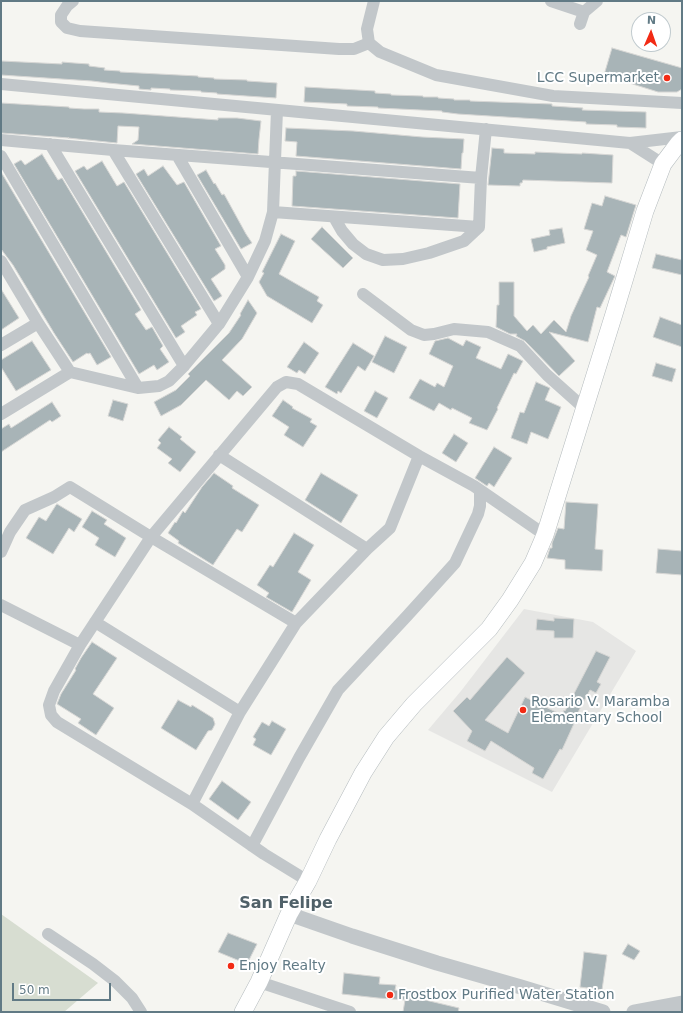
<!DOCTYPE html>
<style>
body{margin:0}
#map{position:relative;width:683px;height:1013px;overflow:hidden;background:#f5f5f1;font-family:"DejaVu Sans",sans-serif}
canvas{display:block}
.frame{position:absolute;inset:0;border:2px solid #617a85;pointer-events:none}
.north{position:absolute;left:631px;top:12px;width:40px;height:40px;box-sizing:border-box;background:#fff;border:1px solid #c0cace;border-radius:50%;rotate:2deg;font-size:11px;font-weight:700;line-height:16px;text-align:center;color:#617a85}
.north::after{content:'';display:block;margin:auto;width:14px;height:18px;background:#f22a14;clip-path:polygon(50% 0,100% 100%,50% 72%,0 100%)}
.scale{position:absolute;left:12px;top:983px;width:99px;height:18px;box-sizing:border-box;border:2px solid #617a85;border-top:0;padding-left:5px;font-size:12px;line-height:14px;white-space:nowrap;color:#617a85;-webkit-text-stroke:3px #fff;paint-order:stroke}
</style>
<div id="map">
<canvas width="683" height="1013"></canvas>
<div class="frame"></div>
<div class="north">N</div>
<div class="scale">50 m</div>
</div>
<script>
const ctx = document.querySelector('canvas').getContext('2d');
ctx.lineJoin = 'round';
function fill(path, color) {
  ctx.fillStyle = color;
  ctx.fill(path, 'evenodd');
}
function poly(rows) {
  const path = new Path2D();
  for (const r of rows) {
    path.moveTo(r[0], r[1]);
    for (let i = 2; i < r.length; i += 2) path.lineTo(r[i], r[i + 1]);
  }
  return path;
}
function trace(path, color, width, dash) {
  ctx.strokeStyle = color;
  ctx.lineWidth = width;
  ctx.lineCap = dash ? 'butt' : 'round';
  ctx.setLineDash(dash || []);
  ctx.stroke(path);
}
function write(font, color, halo, rows, align = 'center') {
  ctx.font = font + ' "DejaVu Sans",sans-serif';
  ctx.lineWidth = 4;
  ctx.setLineDash([]);
  ctx.textBaseline = 'middle';
  ctx.strokeStyle = halo;
  ctx.fillStyle = color;
  for (const [text, x, y, turn = 0] of rows) {
    ctx.save();
    ctx.translate(x, y);
    ctx.rotate((+turn || 0) * Math.PI / 180);
    ctx.textAlign = isNaN(turn) ? turn : align;
    if (halo) ctx.strokeText(text, 0, 0);
    ctx.fillText(text, 0, 0);
    ctx.restore();
  }
}
const built = poly([
 [524,609,593,622,636,651,552,792,428,730,461,691]
]);
const green = poly([
 [1,914,98,983,64,1012,1,1012]
]);
const building = poly([
 [612,48,682,68,682,89,677,92,658,92,604,75,612,48],
 [1,61,62,64,62,62,74,63,89,64,89,66,105,68,104,70,120,71,120,72,198,76,198,77,214,78,214,79,247,80,247,81,277,83,276,98,217,94,217,93,201,92,201,91,170,90,170,89,151,88,151,90,139,89,139,86,108,83,92,81,1,75,1,61],
 [305,87,375,91,375,93,391,94,391,95,423,96,423,97,438,97,438,98,454,99,454,100,470,100,470,101,552,104,552,106,583,108,582,110,646,112,646,128,617,127,617,125,586,124,586,122,458,114,442,112,442,111,378,108,378,107,347,106,347,104,304,102,305,87],
 [1,103,69,107,69,108,84,109,99,109,99,112,123,113,218,120,218,118,237,118,261,121,259,139,258,154,132,144,138,140,139,127,118,126,117,143,68,138,69,138,56,137,1,133,1,103],
 [286,128,353,131,422,137,464,139,463,153,462,153,461,169,296,156,297,142,285,141,286,128],
 [492,148,504,149,504,153,535,154,535,152,582,154,582,153,613,155,612,183,523,180,522,183,520,183,520,186,488,185,492,148],
 [42,154,58,180,62,178,141,310,135,314,146,330,152,327,163,346,160,349,169,362,157,370,154,365,139,374,14,164,21,160,25,165,42,154],
 [102,161,117,186,124,182,201,309,195,312,197,315,181,326,185,332,176,338,75,171,84,166,87,170,102,161],
 [163,166,177,185,184,182,221,246,215,249,225,265,225,269,211,279,222,296,214,301,136,174,144,169,148,176,163,166],
 [206,170,214,184,215,183,222,195,224,194,246,234,252,243,241,249,197,175,206,170],
 [296,171,460,184,458,218,292,206,293,176,296,176,296,171],
 [1,172,111,357,97,365,90,353,88,354,87,353,73,362,54,333,13,265,1,249,1,172],
 [605,196,636,205,626,237,621,235,607,272,615,276,600,308,597,307,588,342,549,332,575,361,559,376,525,341,516,336,517,334,510,334,496,327,497,305,499,305,499,282,514,282,514,316,527,331,533,325,541,334,554,320,566,332,571,316,589,277,588,276,597,255,586,250,593,231,584,229,592,203,602,206,605,196],
 [322,227,353,258,343,268,311,239,322,227],
 [562,228,565,243,547,247,547,249,534,252,531,239,550,235,549,230,562,228],
 [281,234,295,241,279,274,319,297,317,301,323,305,312,323,267,296,259,282,264,273,262,272,281,234],
 [656,254,682,260,682,275,652,268,656,254],
 [1,289,19,318,1,330,1,289],
 [248,300,257,313,242,339,222,360,252,387,243,396,237,391,229,400,206,380,181,405,161,416,154,402,176,390,190,376,188,374,229,333,241,315,240,314,248,300],
 [660,317,682,325,682,347,653,337,660,317],
 [385,336,407,347,394,373,372,362,385,336],
 [448,338,463,346,466,340,481,347,476,358,501,369,508,354,523,361,516,374,514,373,497,408,498,409,487,430,469,423,472,418,452,408,451,410,439,403,434,411,409,398,420,379,435,387,437,383,444,387,453,366,429,354,435,341,448,338],
 [32,341,51,370,16,391,1,367,1,360,32,341],
 [304,342,319,353,305,374,299,370,297,373,287,367,304,342],
 [353,343,374,356,365,371,358,366,341,393,338,391,337,394,325,387,353,343],
 [656,363,676,369,672,382,652,376,656,363],
 [536,382,550,388,545,400,561,407,548,439,531,432,527,444,511,438,520,412,524,413,536,382],
 [375,391,388,398,377,418,364,411,375,391],
 [113,400,128,404,123,421,108,416,113,400],
 [283,400,293,407,292,408,312,419,310,422,317,426,303,447,284,435,289,427,272,416,283,400],
 [52,402,61,416,52,422,50,420,1,452,1,429,9,424,11,428,52,402],
 [169,427,182,437,180,439,196,452,180,472,168,463,172,459,157,448,161,443,158,440,169,427],
 [454,434,468,443,456,462,442,453,454,434],
 [494,447,512,458,494,487,489,483,487,486,475,478,494,447],
 [214,473,233,486,232,488,259,505,242,532,237,529,213,565,178,543,179,541,168,533,175,522,176,523,183,511,185,513,202,487,214,473],
 [321,473,358,495,341,523,305,500,321,473],
 [566,502,598,504,595,549,603,550,602,571,565,569,565,560,547,558,550,548,552,548,552,543,558,528,564,529,566,502],
 [57,504,82,519,74,532,69,528,53,554,26,538,39,517,46,521,56,505,57,504],
 [92,511,107,520,104,524,126,538,115,557,95,545,99,538,82,527,92,511],
 [294,533,314,545,298,572,311,580,292,612,266,597,269,593,257,585,270,565,273,567,294,533],
 [658,549,682,551,682,575,656,573,658,549],
 [554,618,574,619,573,638,554,638,554,631,536,630,537,619,554,621,554,618],
 [92,642,117,658,93,694,114,708,96,735,78,723,81,719,57,704,61,694,76,670,75,669,81,658,92,642],
 [596,651,610,657,597,682,601,684,596,693,590,690,576,716,577,717,562,750,560,749,543,779,532,773,534,768,491,741,485,751,467,741,472,731,453,711,467,697,470,700,507,657,525,673,485,720,508,733,525,697,562,715,564,710,565,711,596,651],
 [178,700,191,707,192,705,213,718,215,724,212,730,208,731,196,750,161,728,178,700],
 [272,721,286,729,271,755,253,745,256,739,253,737,262,722,269,726,272,721],
 [222,781,251,802,238,820,209,799,222,781],
 [228,933,257,944,247,964,218,952,228,933],
 [628,944,640,951,634,960,622,954,628,944],
 [584,952,607,955,602,990,580,987,584,952],
 [344,973,380,977,379,984,396,985,395,990,422,994,421,999,459,1008,458,1012,403,1012,405,1000,378,998,342,994,344,973]
]);
const minor = poly([
 [73,1,67,6,61,15,61,22,67,28,80,31,339,49,354,49,369,43],
 [374,1,367,29,369,43,380,52,436,75,553,96,682,103],
 [551,1,584,12],
 [580,24,584,12,597,1],
 [1,84,630,143,682,137],
 [1,140,113,150,481,178],
 [630,143,663,164],
 [50,144,184,366],
 [113,150,219,324],
 [177,155,248,277],
 [1,156,138,388],
 [273,212,479,227,481,178,486,129],
 [334,217,342,231,353,244,366,254,383,260,403,259,429,253,464,241,479,227],
 [1,261,38,323,70,372,138,388,159,386,169,381,184,366,219,324,248,277,265,241,273,212,277,110],
 [363,294,411,330,424,335,434,334,454,329,488,332,520,346,547,375,584,408],
 [1,345,38,323],
 [1,414,70,372],
 [219,455,367,549],
 [1,552,10,532,25,510,54,497,70,487,151,537,296,623],
 [1,605,80,645],
 [95,622,240,712],
 [192,804,240,712,296,623,367,549,390,528,419,456],
 [252,846,299,758,338,690,407,616,455,563,478,514,480,506,480,491],
 [308,881,264,854,192,804,57,722,51,715,49,705,54,691,80,645,151,537,277,387,286,382,298,384,419,456,474,486,545,535],
 [48,934,93,964,115,981,132,998,141,1012],
 [259,982,350,1012]
]);
const tertiary = poly([
 [289,914,352,936,437,963,521,987,603,1012],
 [634,1012,682,1003]
]);
const secondary = poly([
 [243,1012,259,982,289,914,308,881,328,839,363,773,386,737,414,704,489,629,510,600,533,563,545,535,614,314,645,211,663,164,678,144,682,140]
]);
const markers = [
 [667,78,4,"#f22a14"],
 [523,710,4,"#f22a14"],
 [231,966,4,"#f22a14"],
 [390,995,4,"#f22a14"]
];
const poiNames = [
 ["LCC Supermarket",659,78,"right"],
 ["Rosario V. Maramba",531,702],
 ["Elementary School",531,718],
 ["Enjoy Realty",239,966],
 ["Frostbox Purified Water Station",398,995]
];
const quarterNames = [
 ["San Felipe",286,904]
];
fill(built, '#e6e6e4');
fill(green, '#d7ddd1');
fill(building, '#a8b4b7');
trace(building, '#d6d6d4', 1);
trace(secondary, '#b4bbbe', 18);
trace(minor, '#c2c7ca', 12);
trace(tertiary, '#c2c7ca', 15);
trace(secondary, '#fff', 17);
for (const [x, y, r, color] of markers) {
  const dot = new Path2D();
  dot.arc(x, y, r, 0, 2 * Math.PI);
  ctx.fillStyle = color;
  ctx.fill(dot);
  trace(dot, '#fff', 1.5);
}
write('14px', '#617a85', '#fff', poiNames, 'left');
write('bold 16px', '#506169', '#fff', quarterNames);
</script>
